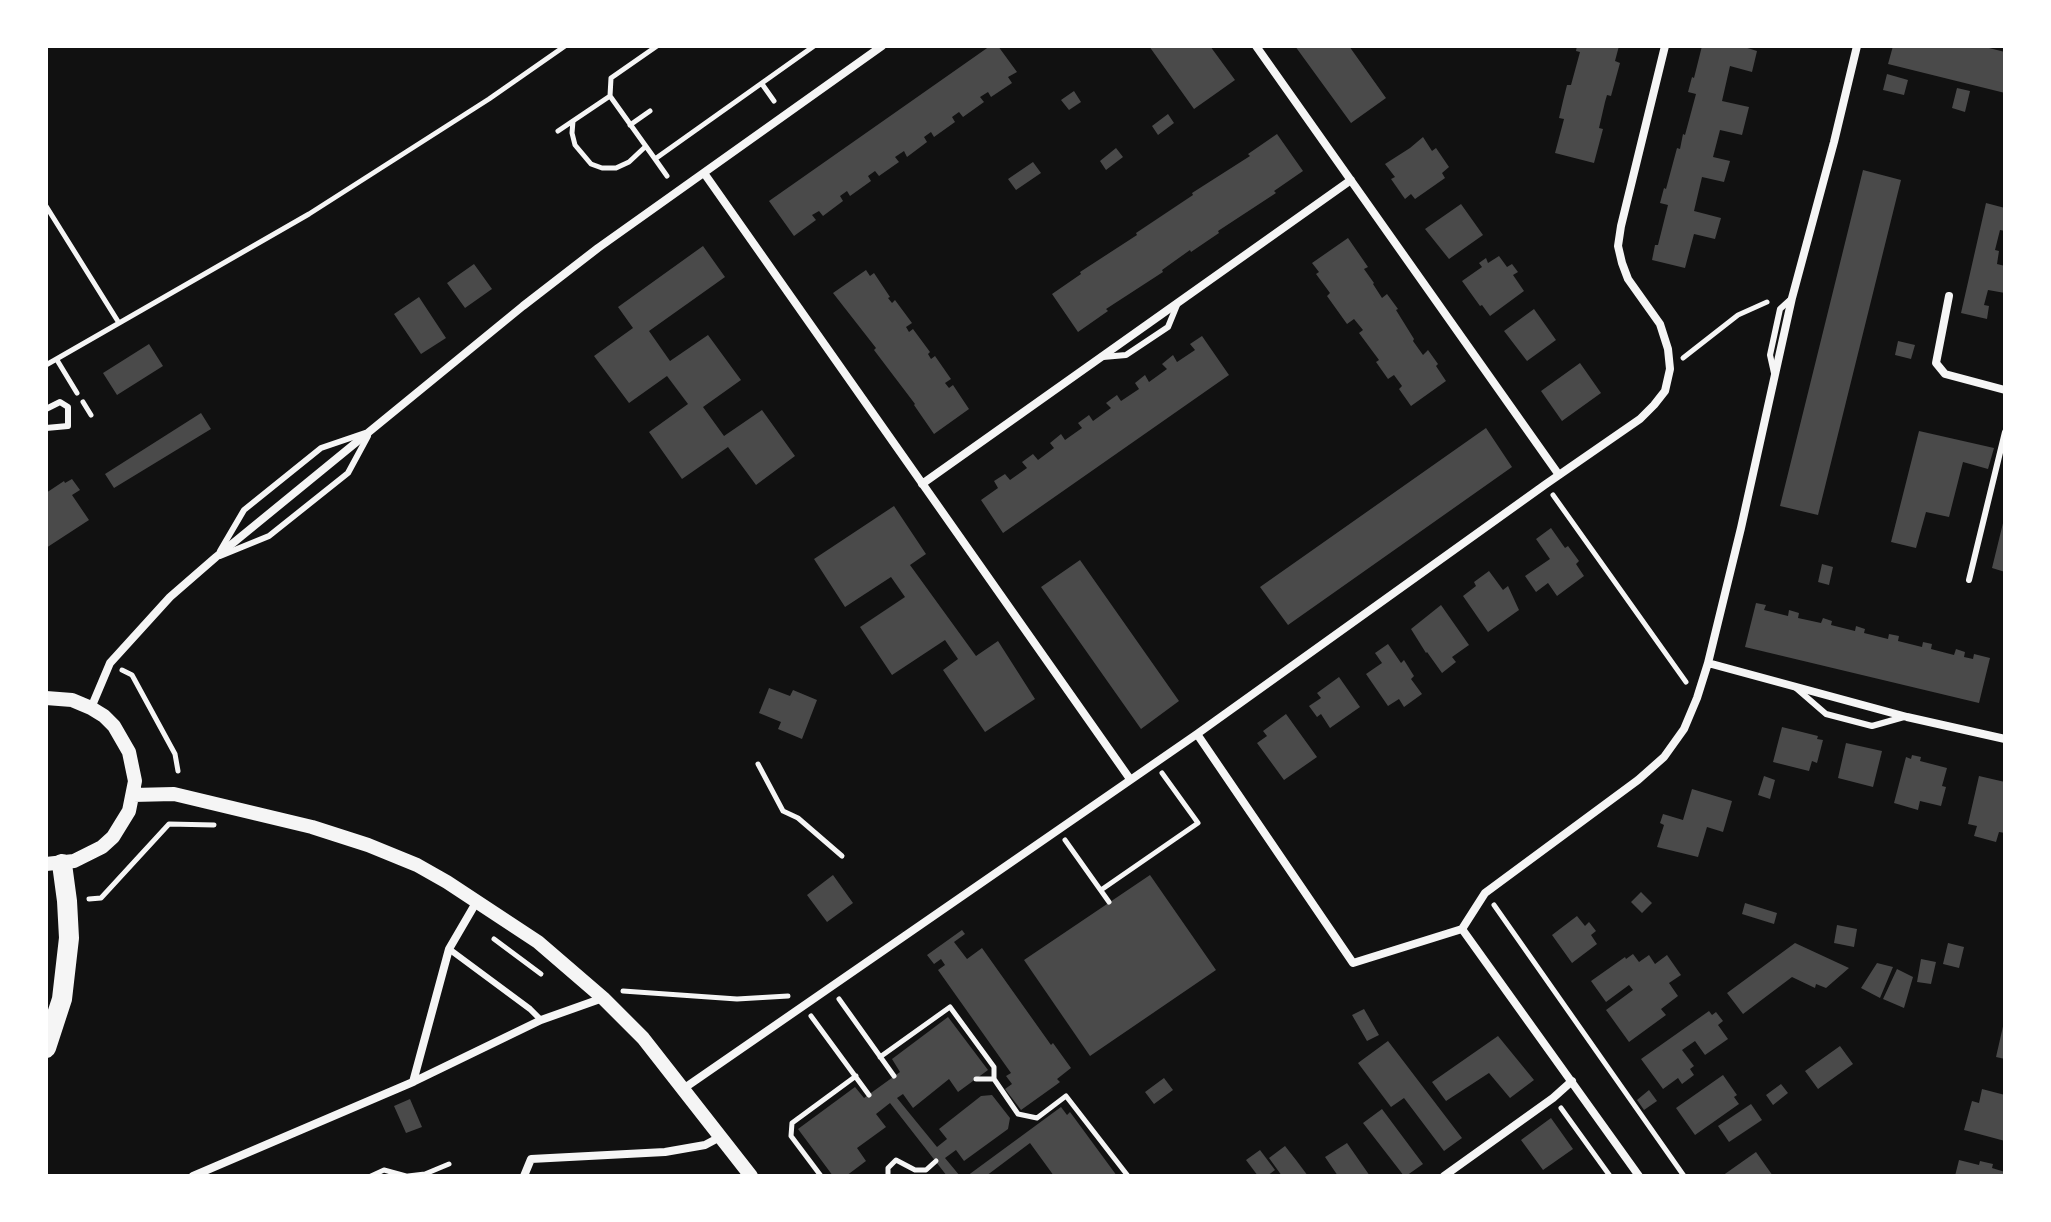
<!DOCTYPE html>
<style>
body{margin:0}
#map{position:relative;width:2051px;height:1222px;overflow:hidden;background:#111;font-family:Jost,sans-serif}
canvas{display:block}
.frame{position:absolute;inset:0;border:48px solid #fff;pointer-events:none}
</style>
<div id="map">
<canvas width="2051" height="1222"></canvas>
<div class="frame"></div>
</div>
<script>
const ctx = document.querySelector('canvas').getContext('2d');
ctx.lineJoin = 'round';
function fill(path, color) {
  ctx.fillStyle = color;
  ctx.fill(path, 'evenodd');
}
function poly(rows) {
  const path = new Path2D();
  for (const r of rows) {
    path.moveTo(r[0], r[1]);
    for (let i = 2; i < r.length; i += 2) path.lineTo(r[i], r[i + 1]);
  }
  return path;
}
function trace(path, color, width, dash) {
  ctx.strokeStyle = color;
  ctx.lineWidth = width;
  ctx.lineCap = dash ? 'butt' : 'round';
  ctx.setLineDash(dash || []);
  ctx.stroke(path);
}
const building = poly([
 [990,46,998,46,1017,72,1008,77,1012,83,991,97,988,92,980,97,984,102,963,117,959,112,952,117,955,122,934,137,931,132,924,137,927,142,907,157,904,151,895,157,899,162,879,176,875,171,868,176,871,181,850,196,847,191,840,196,843,201,823,216,819,211,812,215,816,220,794,236,769,201],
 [1149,46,1210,46,1235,80,1194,109],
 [1295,46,1349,46,1386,98,1351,123],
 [1577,46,1619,46,1615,61,1620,63,1611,96,1607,95,1605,102,1599,128,1603,129,1594,163,1555,153,1564,119,1559,118,1563,101,1567,85,1571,85,1580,52,1576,51],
 [1702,46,1741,46,1757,51,1752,72,1730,66,1722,101,1749,107,1742,135,1720,130,1713,157,1730,161,1724,182,1702,177,1694,211,1721,218,1715,239,1694,234,1685,268,1652,260,1655,245,1658,245,1668,205,1660,203,1664,188,1666,189,1677,148,1680,149,1683,134,1685,135,1696,94,1688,92,1692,77,1694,78],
 [1893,46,1981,46,2005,52,2005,93,1888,64],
 [1887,74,1908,80,1904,95,1883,90],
 [1957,88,1970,91,1965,112,1952,108],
 [1074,91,1081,102,1069,110,1061,100],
 [1168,114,1174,123,1158,135,1152,126],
 [1277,134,1303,171,1274,191,1276,193,1218,231,1219,233,1191,252,1190,250,1162,270,1163,272,1106,309,1108,311,1078,332,1052,294,1081,274,1080,272,1137,235,1136,233,1193,195,1192,193,1250,156,1248,154],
 [1423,137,1432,151,1436,148,1449,167,1442,173,1445,178,1415,199,1411,194,1405,199,1391,179,1395,177,1385,164,1410,148],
 [1116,148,1123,157,1106,170,1100,161],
 [1033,162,1041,173,1016,190,1008,179],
 [1863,170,1901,180,1818,515,1780,506],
 [1986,203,2005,208,2005,231,2000,230,1995,250,1999,251,1997,264,2005,266,2005,293,1988,290,1984,305,1989,306,1987,319,1961,313],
 [1461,204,1483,235,1449,259,1425,229],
 [1348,238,1368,267,1364,269,1374,283,1373,284,1382,298,1387,294,1398,309,1396,310,1414,339,1413,341,1423,355,1428,350,1438,364,1436,366,1446,381,1411,406,1399,389,1402,386,1394,375,1388,379,1376,362,1379,360,1359,333,1363,330,1354,319,1347,324,1327,296,1330,293,1316,274,1319,272,1312,263],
 [703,246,725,277,649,331,670,361,708,335,741,380,703,407,724,436,762,410,795,456,756,485,728,447,682,479,649,432,688,404,667,376,629,403,594,356,633,328,618,307],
 [1499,256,1507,267,1512,264,1518,272,1513,275,1524,291,1490,316,1482,305,1480,306,1462,281,1482,267,1479,263,1486,258,1488,263],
 [474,264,492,289,465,308,447,283],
 [866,270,870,276,874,273,890,297,888,298,892,303,895,300,912,323,906,327,909,332,913,329,930,352,928,354,931,359,935,356,951,379,945,383,949,388,953,385,969,409,934,434,914,405,915,404,874,350,876,348,833,293],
 [419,297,446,338,421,354,394,314],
 [1534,309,1556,340,1527,361,1504,331],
 [1202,336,1229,375,1003,533,981,500,998,488,994,481,1005,474,1010,480,1027,468,1022,462,1033,454,1038,460,1054,448,1050,443,1061,434,1065,440,1082,428,1078,423,1089,415,1093,421,1111,408,1106,403,1117,395,1121,401,1139,389,1135,383,1145,375,1149,382,1167,369,1162,364,1173,355,1177,362,1195,350,1190,344],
 [1898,341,1915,345,1911,359,1895,355],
 [149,344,163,366,117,395,103,373],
 [1580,363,1601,393,1562,421,1541,391],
 [201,413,211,429,114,488,105,474],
 [1486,428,1512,467,1288,625,1260,587],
 [1919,431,1994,448,1988,469,1963,462,1949,517,1926,512,1916,548,1891,542],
 [72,479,80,490,72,495,89,520,46,548,46,493,64,481,65,483],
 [894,506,926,554,910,565,976,656,998,641,1035,699,985,732,943,670,958,659,945,640,892,675,860,627,905,597,891,577,845,607,814,559],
 [2004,519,2005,519,2005,572,1992,568],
 [1551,528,1565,548,1568,546,1579,561,1576,564,1584,576,1557,596,1548,583,1536,592,1525,576,1550,559,1536,539],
 [1080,560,1179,701,1141,729,1041,587],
 [1822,564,1833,567,1829,585,1818,582],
 [1489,571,1503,590,1508,586,1519,610,1488,632,1463,596,1476,586,1474,582],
 [1756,603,1766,605,1764,610,1788,616,1789,610,1799,613,1798,618,1821,623,1823,618,1832,621,1831,625,1855,631,1856,626,1865,629,1864,633,1888,639,1889,634,1899,636,1898,641,1922,647,1923,642,1932,644,1931,649,1954,655,1956,649,1965,652,1964,657,1973,659,1974,654,1990,658,1979,703,1745,647],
 [1441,605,1469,645,1452,657,1456,662,1442,673,1427,652,1426,653,1411,629],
 [1388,644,1401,663,1404,660,1414,676,1411,679,1422,694,1404,707,1399,699,1388,706,1366,674,1382,663,1375,653],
 [1339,677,1360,707,1330,728,1321,714,1317,717,1309,706,1321,698,1317,693],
 [769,688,790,696,793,690,817,700,802,739,778,729,781,722,759,713],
 [1286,714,1317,757,1284,780,1257,743,1267,736,1263,731],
 [1782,727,1818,736,1817,739,1823,740,1817,763,1812,761,1809,771,1773,762],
 [1846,743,1882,751,1873,787,1838,778],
 [1912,755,1921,757,1920,761,1947,768,1942,786,1946,787,1941,806,1920,801,1918,810,1894,803,1906,757,1911,759],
 [1764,776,1775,780,1770,799,1758,795],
 [1979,776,2005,782,2005,833,1999,832,1996,842,1974,836,1977,826,1968,824],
 [1692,789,1732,801,1723,832,1707,827,1698,857,1657,847,1664,825,1660,823,1663,814,1683,820],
 [833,875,853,903,827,922,807,895],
 [1150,875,1216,970,1090,1056,1024,960],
 [1641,892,1652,903,1642,913,1631,902],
 [1745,903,1777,913,1774,924,1742,914],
 [1577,916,1585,926,1589,922,1596,931,1591,935,1597,944,1572,963,1552,935],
 [1837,925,1857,929,1854,947,1834,943],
 [962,930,965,934,954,942,967,959,982,948,1051,1045,1053,1043,1071,1068,1057,1079,1060,1082,1056,1085,1021,1110,1005,1089,1012,1084,1006,1076,1011,1073,938,970,945,965,941,959,934,964,927,955],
 [1795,943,1849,968,1826,988,1816,984,1815,988,1792,977,1743,1014,1727,993],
 [1948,943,1964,947,1959,968,1943,964],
 [1633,954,1639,962,1649,955,1655,964,1667,955,1681,975,1669,983,1678,996,1661,1009,1666,1015,1629,1042,1606,1010,1633,990,1629,985,1606,1002,1591,981,1625,957,1626,959],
 [1921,959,1936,962,1931,984,1917,982],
 [1877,963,1893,967,1880,998,1861,988],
 [1897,969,1913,977,1904,1008,1883,999],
 [1364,1009,1379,1035,1367,1041,1352,1015],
 [1709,1011,1712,1015,1716,1012,1723,1021,1718,1025,1728,1039,1705,1055,1695,1041,1682,1050,1694,1066,1690,1069,1694,1075,1682,1084,1678,1078,1663,1089,1641,1059],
 [948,1017,988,1070,958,1092,949,1079,913,1108,903,1094,897,1098,937,1147,947,1139,939,1129,981,1096,992,1095,1010,1118,1008,1129,964,1161,956,1150,945,1158,960,1176,947,1176,890,1103,876,1114,886,1127,857,1148,866,1161,846,1176,833,1176,798,1129,855,1087,864,1098,900,1072,892,1059],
 [2004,1022,2005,1022,2005,1059,1996,1057],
 [1498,1036,1534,1080,1510,1098,1489,1073,1446,1101,1432,1082],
 [1388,1041,1462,1138,1444,1151,1404,1098,1391,1107,1358,1063],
 [1840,1046,1853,1064,1818,1089,1805,1071],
 [1723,1075,1737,1095,1734,1097,1739,1104,1695,1135,1676,1108],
 [1164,1078,1173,1090,1154,1104,1145,1092],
 [1781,1084,1788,1093,1773,1105,1766,1095],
 [1982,1089,2005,1095,2005,1141,1964,1130,1972,1101,1979,1103],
 [1649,1090,1657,1101,1644,1110,1637,1100],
 [410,1099,422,1127,406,1133,394,1106],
 [1751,1104,1762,1120,1729,1142,1718,1126],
 [1061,1107,1067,1115,1070,1112,1117,1176,1054,1176,1030,1143,986,1176,967,1176],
 [1382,1109,1423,1164,1406,1176,1404,1176,1363,1123],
 [1551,1118,1573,1149,1543,1170,1521,1140],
 [1347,1143,1363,1166,1370,1176,1338,1176,1325,1157],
 [1285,1146,1296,1160,1308,1176,1282,1176,1269,1158],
 [1260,1150,1275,1170,1267,1176,1258,1176,1246,1160],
 [1756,1152,1773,1176,1722,1176],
 [1959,1160,1979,1165,1980,1161,1993,1164,1992,1168,2005,1172,2005,1176,1955,1176]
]);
const path = poly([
 [657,46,611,78,610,96,655,159,814,46],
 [762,84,774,101],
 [573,121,572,133,575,145,591,164,602,168,616,168,629,162,645,147],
 [630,125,650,111],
 [558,131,610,96],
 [655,159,667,176],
 [46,206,119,323],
 [1683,358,1738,315,1767,302],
 [57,360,77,393],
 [46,365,309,214,489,99,565,46],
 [83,402,91,415],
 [1553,495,1686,682],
 [122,670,132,675,175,754,178,771],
 [758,764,783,811,798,818,842,856],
 [1065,840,1109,902],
 [1101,890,1198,823,1162,773],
 [89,899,101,898,169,824,214,825],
 [1494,905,1684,1176],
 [494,939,541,974],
 [623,991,737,999,788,996],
 [839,999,894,1076],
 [811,1016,869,1095],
 [880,1057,950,1007,994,1067,994,1079],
 [976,1079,994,1079,1018,1114,1037,1118,1066,1096,1128,1176],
 [1561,1108,1610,1176],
 [371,1176,384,1170,406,1176],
 [408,1176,425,1174,449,1164],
 [821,1176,791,1136,792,1123,856,1076],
 [888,1176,888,1168,896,1160,915,1170,926,1170,936,1161]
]);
const service = poly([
 [1103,357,1126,355,1168,327,1177,305],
 [1774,373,1770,355,1780,309,1791,299],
 [46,409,60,402,68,407,68,426,46,428],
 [220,551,244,510,321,448,365,433],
 [220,556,269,536,348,473,368,436],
 [1969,580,2005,432],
 [1796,688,1826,714,1872,726,1904,717],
 [449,949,530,1009,541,1020]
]);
const minor = poly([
 [1256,46,1559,475],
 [704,173,1130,779],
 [1949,296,1936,363,1945,374,2005,390],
 [922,484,1351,180],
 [1708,663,1907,717,2005,739],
 [91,708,110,663,170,597,216,557,523,306,598,248,882,46],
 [1197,734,1353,963,1462,929,1639,1176],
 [1462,929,1485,893,1638,780,1664,757,1684,729,1697,698,1708,663,1741,528,1792,298,1834,142,1857,46],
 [413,1082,449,949,477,901],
 [683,1089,1197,734,1546,484,1640,419,1654,405,1665,391,1670,369,1668,349,1660,324,1628,279,1622,263,1618,246,1621,226,1665,46],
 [193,1176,413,1082,541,1020,603,998],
 [524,1176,531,1159,665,1152,705,1145,720,1137],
 [1444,1176,1553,1098,1572,1081]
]);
const tertiary = poly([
 [46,698,72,700,91,708,104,716,114,726,129,752,135,781,129,811,113,837,102,847,74,861,46,864],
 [133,795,174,794,312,827,368,845,417,865,447,882,538,942,603,998,643,1038,751,1176]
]);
const primary = poly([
 [46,1048,62,999,69,938,67,901,62,864]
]);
fill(building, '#4a4a4a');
trace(path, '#f5f5f5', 5);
trace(service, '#f5f5f5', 6);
trace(minor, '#f5f5f5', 8);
trace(tertiary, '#f5f5f5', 14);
trace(primary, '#f5f5f5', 20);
</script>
